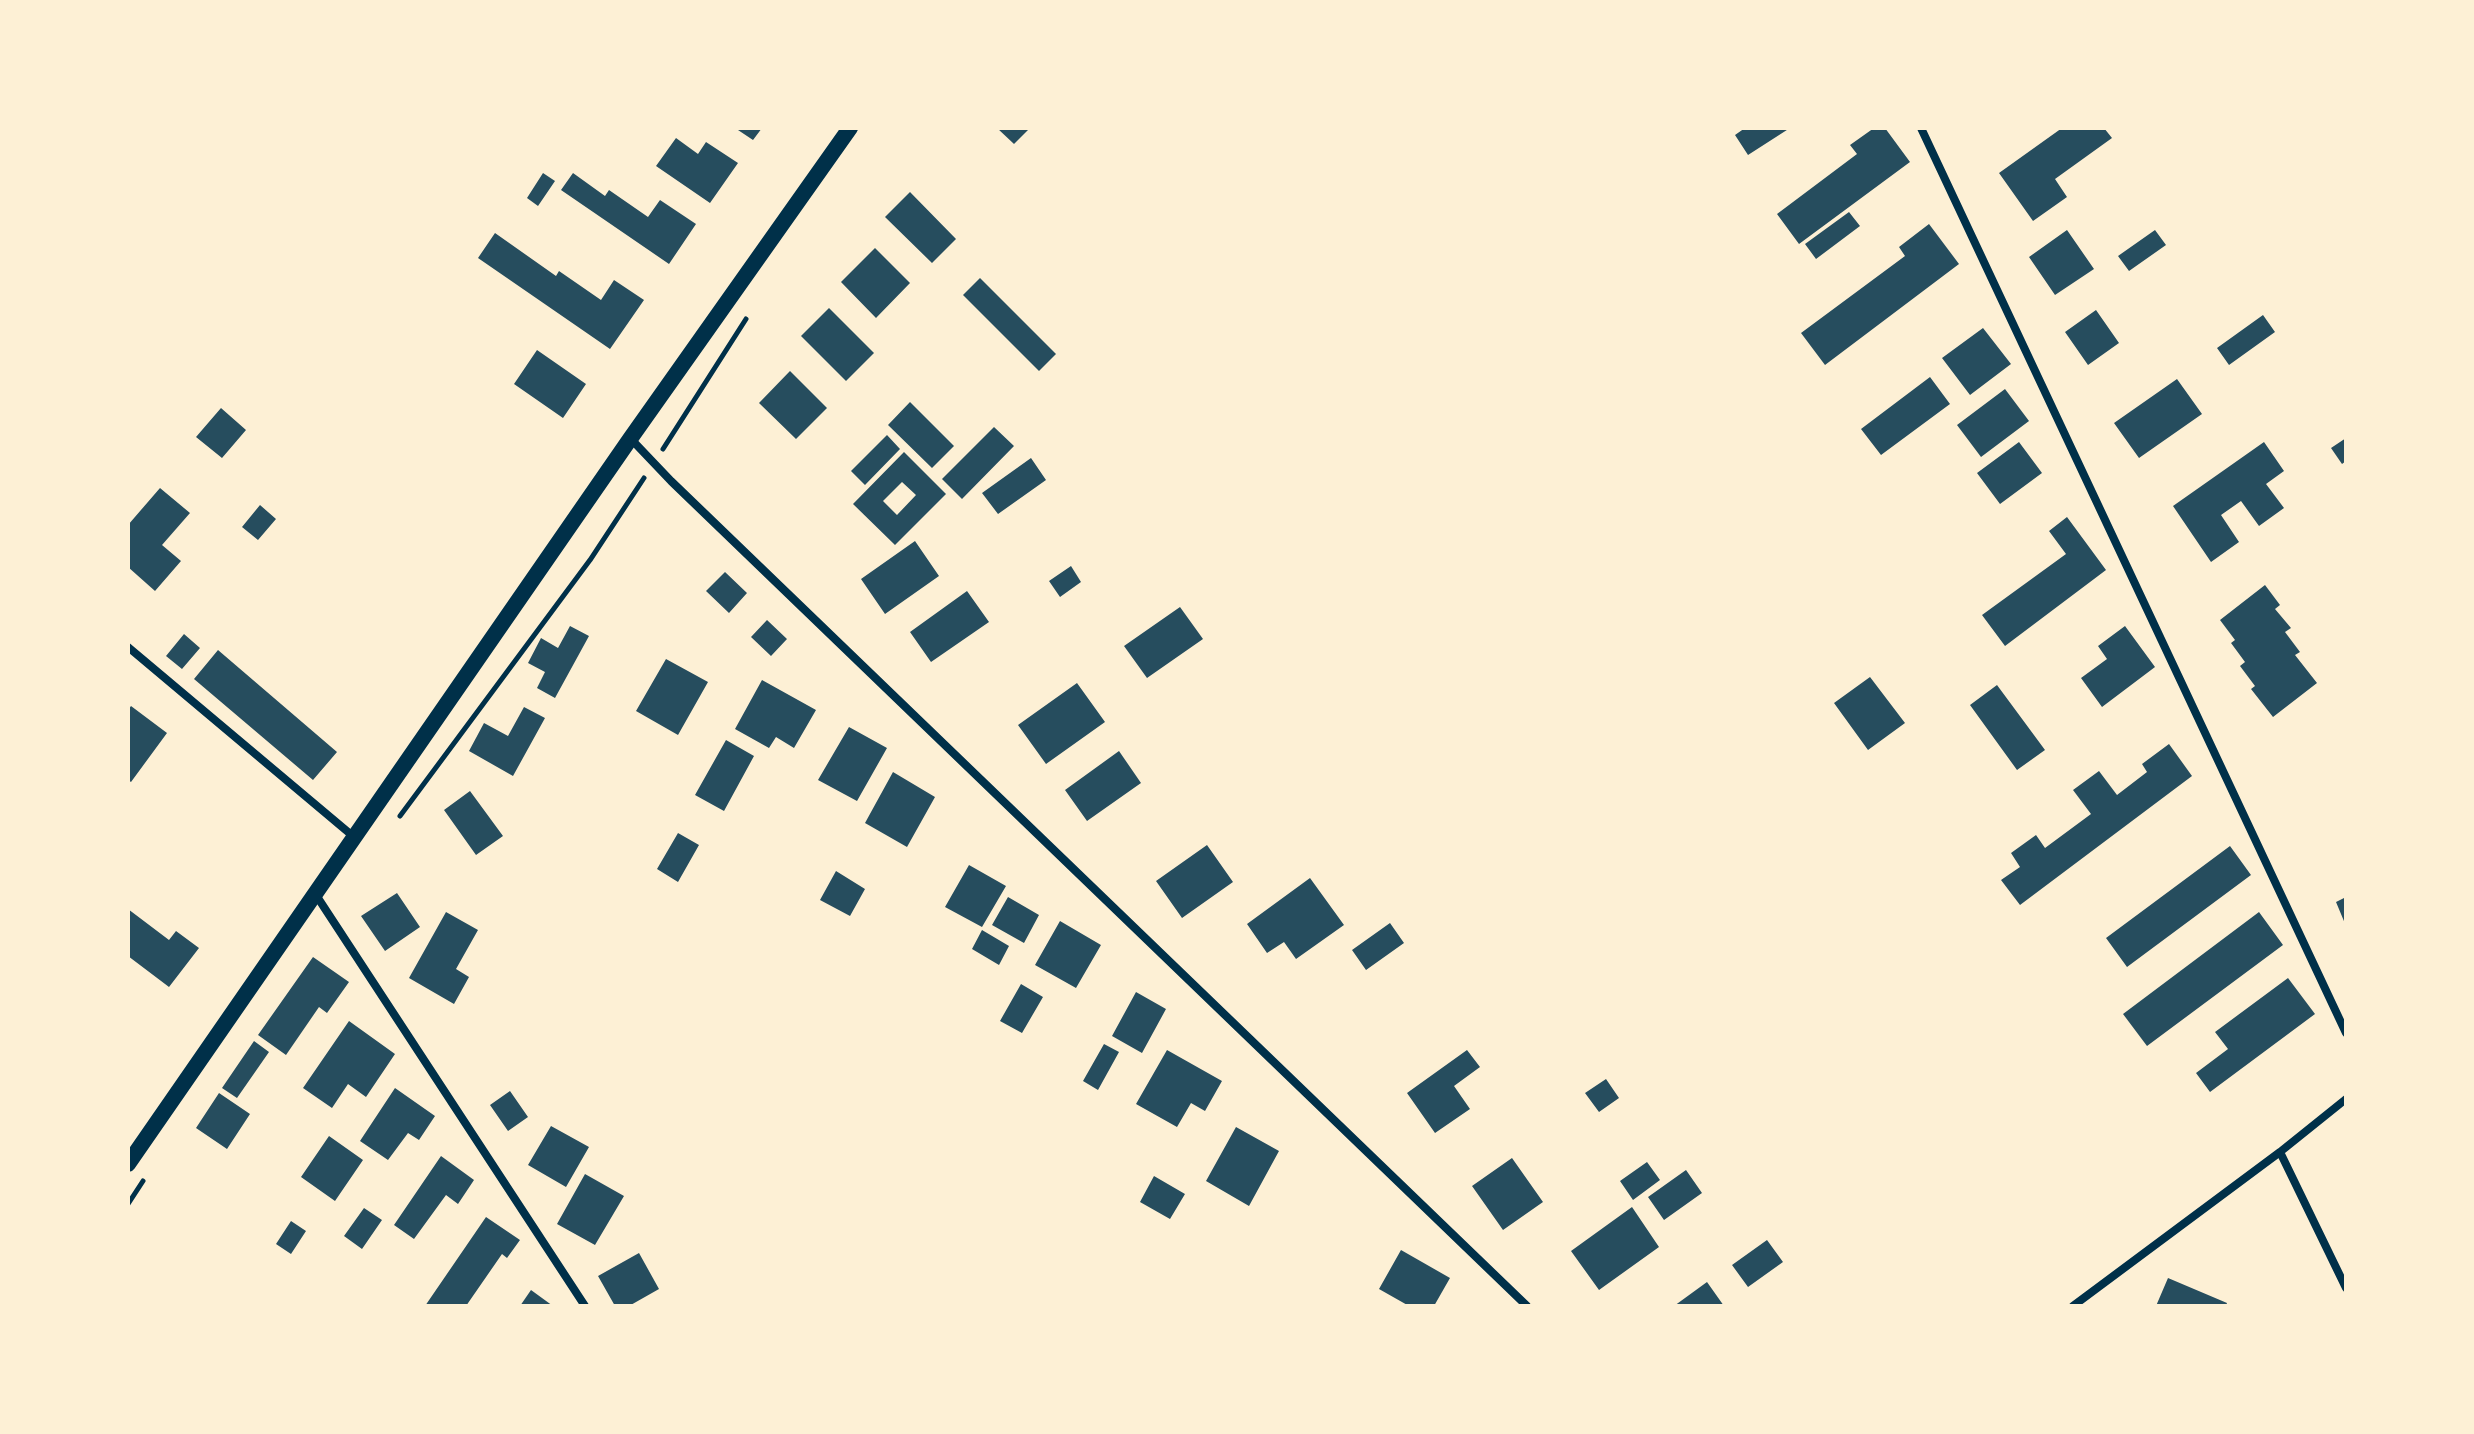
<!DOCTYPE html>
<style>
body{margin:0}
#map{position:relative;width:2474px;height:1434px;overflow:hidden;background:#fdf0d5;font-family:"DM Sans",sans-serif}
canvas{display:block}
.frame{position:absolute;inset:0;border:130px solid #fdf0d5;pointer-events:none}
</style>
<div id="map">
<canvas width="2474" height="1434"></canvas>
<div class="frame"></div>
</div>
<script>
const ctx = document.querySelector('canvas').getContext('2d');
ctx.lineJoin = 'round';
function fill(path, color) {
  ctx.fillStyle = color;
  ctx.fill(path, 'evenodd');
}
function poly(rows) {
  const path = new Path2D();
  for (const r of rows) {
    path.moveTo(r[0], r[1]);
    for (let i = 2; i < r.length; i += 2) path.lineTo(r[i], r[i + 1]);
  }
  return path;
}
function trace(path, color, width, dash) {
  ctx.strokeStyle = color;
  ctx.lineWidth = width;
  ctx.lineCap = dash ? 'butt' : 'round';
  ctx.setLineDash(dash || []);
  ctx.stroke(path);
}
const building = poly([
 [735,128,762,128,753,140],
 [997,128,1030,128,1014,144],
 [1745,128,1790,128,1748,155,1735,135],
 [1874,128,1885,128,1910,162,1799,244,1777,214,1857,154,1850,145],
 [2062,128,2104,128,2112,138,2055,179,2067,197,2033,221,1999,173],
 [676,138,698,154,706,142,738,163,710,203,656,166],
 [543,173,555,181,538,206,527,198],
 [573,173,605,196,609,190,648,217,660,200,696,224,669,264,561,190],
 [910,192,956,239,932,263,885,217],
 [1849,212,1860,226,1816,259,1805,244],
 [1929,224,1959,264,1825,365,1801,333,1905,256,1899,247],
 [2067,230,2094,269,2055,295,2029,257],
 [2155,230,2166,245,2129,271,2118,256],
 [495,233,556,276,559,271,601,300,614,280,644,300,610,349,478,258],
 [875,248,910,283,876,318,841,282],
 [980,278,1056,354,1039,371,963,295],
 [829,308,874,353,846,381,801,336],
 [2096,310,2119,343,2088,365,2065,332],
 [2263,315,2275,332,2229,365,2217,348],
 [1983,328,2011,364,1970,395,1942,358],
 [537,350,586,384,563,418,514,384],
 [790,371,827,408,796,439,759,403],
 [1930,377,1950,404,1881,455,1861,429],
 [2177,379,2202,414,2139,458,2114,423],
 [2005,389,2029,421,1981,457,1957,425],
 [910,402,954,446,932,468,888,425],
 [221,408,246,430,222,458,196,437],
 [994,427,1014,446,962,499,942,479],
 [887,435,900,449,865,485,851,471],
 [2346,438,2346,461,2342,464,2331,448],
 [2019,442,2042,473,2000,504,1977,473],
 [2264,442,2284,471,2266,484,2284,508,2259,526,2241,501,2221,515,2239,542,2211,562,2173,506],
 [904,452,946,494,895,545,853,504],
 [902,482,916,495,897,515,883,501],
 [1031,458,1046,480,998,514,982,493],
 [160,488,190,513,162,545,181,561,155,591,128,567,128,525],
 [260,505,276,519,258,540,242,527],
 [2067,517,2106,570,2005,646,1982,615,2066,554,2049,531],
 [915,541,939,576,885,614,861,579],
 [1071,566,1081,582,1060,597,1049,581],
 [725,572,747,593,729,613,706,591],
 [2265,585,2280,605,2275,609,2291,628,2285,632,2300,652,2295,655,2317,683,2273,717,2251,689,2255,686,2240,666,2245,662,2231,643,2235,640,2220,620],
 [967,591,989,622,931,662,910,632],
 [1180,607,1203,639,1147,678,1124,646],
 [767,620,787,639,771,656,751,637],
 [570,626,589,636,555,698,537,688,545,672,528,663,541,638,558,648],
 [2125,626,2155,667,2102,707,2081,678,2107,659,2098,646],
 [184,634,200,648,182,669,166,656],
 [218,650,337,752,313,780,194,679],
 [666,659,708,682,678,735,636,711],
 [1870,677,1905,723,1868,750,1834,703],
 [762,680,816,710,794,748,776,737,769,748,735,729],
 [1077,683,1105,722,1046,764,1018,725],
 [1997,685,2045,750,2017,770,1970,705],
 [131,706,167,733,131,782,128,780,128,710],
 [524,707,545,718,513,776,469,751,484,723,508,736],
 [849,727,887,748,857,801,818,780],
 [726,740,754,756,724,811,695,795],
 [2169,744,2192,776,2020,905,2001,880,2020,867,2011,853,2036,835,2045,848,2091,814,2073,790,2099,771,2117,795,2147,772,2142,764],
 [1119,751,1141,783,1087,821,1065,790],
 [893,772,935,797,907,847,865,823],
 [470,791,503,836,476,855,444,810],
 [678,833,699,845,678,882,657,869],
 [1207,845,1233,882,1182,918,1156,881],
 [2230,846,2251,875,2127,967,2106,938],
 [969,865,1006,886,982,927,945,907],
 [836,871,865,889,850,916,820,900],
 [1310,878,1344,925,1296,959,1284,942,1267,953,1247,924],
 [397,893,420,927,385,951,361,916],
 [1008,897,1039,915,1024,943,992,925],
 [2346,897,2346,926,2336,902],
 [128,909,169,940,176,931,199,948,169,987,128,956],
 [446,912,478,930,456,969,469,977,454,1004,409,978],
 [2259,912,2283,945,2147,1046,2123,1014],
 [1060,921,1101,945,1076,988,1035,965],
 [1390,923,1404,943,1366,970,1352,950],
 [982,930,1009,946,999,965,972,949],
 [313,957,349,982,327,1013,319,1007,286,1055,258,1035],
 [2288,978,2315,1014,2210,1092,2196,1073,2228,1049,2215,1032],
 [1021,984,1043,997,1022,1033,1000,1021],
 [1136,992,1166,1009,1142,1053,1112,1036],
 [349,1021,395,1054,366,1097,348,1084,332,1108,303,1088],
 [254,1041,269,1052,237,1098,222,1088],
 [1104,1044,1119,1052,1098,1090,1083,1081],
 [1167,1050,1222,1081,1205,1111,1191,1103,1177,1127,1136,1104],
 [1467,1050,1480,1067,1454,1086,1470,1109,1435,1133,1407,1093],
 [1606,1079,1619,1098,1599,1112,1585,1093],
 [395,1088,435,1116,419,1140,408,1133,388,1160,360,1141],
 [510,1091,528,1117,508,1131,490,1105],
 [219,1093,250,1114,227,1149,196,1128],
 [551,1126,589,1147,566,1187,528,1165],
 [1236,1127,1279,1151,1249,1206,1206,1181],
 [329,1136,363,1160,335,1201,301,1177],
 [441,1156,474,1180,458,1204,446,1195,414,1239,394,1225],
 [1512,1158,1543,1202,1503,1230,1472,1186],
 [1647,1162,1660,1180,1633,1200,1620,1181],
 [1686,1170,1702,1193,1664,1220,1648,1197],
 [585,1174,624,1196,595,1245,557,1224],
 [1154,1176,1185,1194,1170,1219,1140,1202],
 [1632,1207,1659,1247,1599,1290,1571,1251],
 [364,1208,382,1220,362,1249,344,1236],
 [486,1217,520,1240,507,1258,502,1254,466,1306,425,1306],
 [291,1221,306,1231,291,1254,276,1244],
 [1767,1240,1783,1262,1748,1287,1732,1265],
 [1401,1250,1450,1278,1434,1306,1409,1306,1379,1289],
 [639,1253,659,1289,629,1306,615,1306,598,1276],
 [2168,1278,2227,1303,2226,1306,2156,1306],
 [1707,1282,1724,1306,1674,1306],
 [531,1290,553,1306,520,1306]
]);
const path = poly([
 [663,449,746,319],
 [400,816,590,560,644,478],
 [128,1204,143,1181]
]);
const minor = poly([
 [1921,128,2346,1033],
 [631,439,671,481,1527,1306],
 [128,647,354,837],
 [316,895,585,1306],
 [2280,1152,2346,1288],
 [2073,1306,2280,1152,2346,1099]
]);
const secondary = poly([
 [128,1164,630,439,850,128]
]);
fill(building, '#264d5e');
trace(path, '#003049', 5);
trace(minor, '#003049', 8);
trace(secondary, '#003049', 16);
</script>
